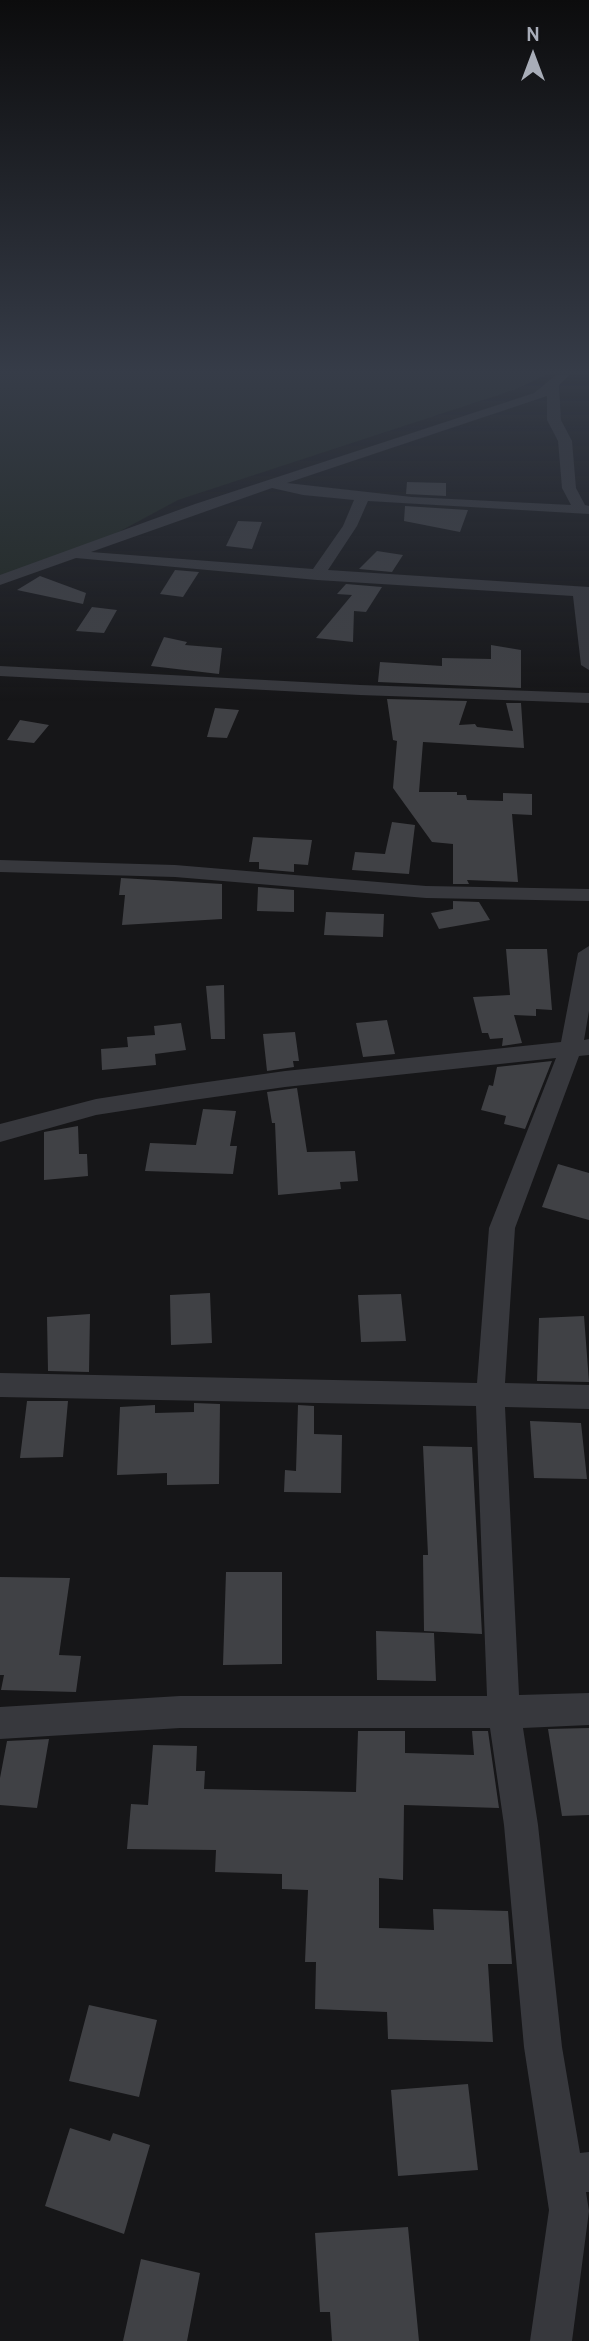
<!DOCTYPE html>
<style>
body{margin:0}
#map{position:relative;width:589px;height:2341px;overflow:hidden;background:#161618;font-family:Cabin,sans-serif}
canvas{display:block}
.north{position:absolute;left:498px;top:21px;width:70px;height:70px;-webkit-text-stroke:5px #111113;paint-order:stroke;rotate:0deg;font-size:19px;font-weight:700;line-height:28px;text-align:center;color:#a8adb8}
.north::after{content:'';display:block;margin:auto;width:24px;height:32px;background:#a8adb8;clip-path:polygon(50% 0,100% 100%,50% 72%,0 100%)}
</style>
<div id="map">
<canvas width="589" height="2341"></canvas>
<div class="north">N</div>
</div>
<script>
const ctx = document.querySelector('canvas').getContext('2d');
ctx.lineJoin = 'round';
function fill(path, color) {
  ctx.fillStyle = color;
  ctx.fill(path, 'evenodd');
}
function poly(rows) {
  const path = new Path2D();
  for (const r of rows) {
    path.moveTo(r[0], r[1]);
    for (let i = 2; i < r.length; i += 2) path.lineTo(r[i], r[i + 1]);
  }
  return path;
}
const green = poly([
 [0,375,545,375,517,389,178,500,100,542,0,576]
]);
const building = poly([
 [407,482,446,483,446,496,406,494],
 [405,506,468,510,460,532,404,521],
 [238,521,262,522,252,549,226,546],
 [377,551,403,555,392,572,359,569],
 [175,570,199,572,183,597,160,594],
 [40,576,86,593,83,604,17,590],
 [346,584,382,587,366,612,354,611,353,642,316,638,352,595,337,594],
 [92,607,117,610,104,633,76,631],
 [164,637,187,642,185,645,222,648,219,674,151,666],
 [491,645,521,650,521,688,378,682,380,662,442,666,442,658,491,659],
 [387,699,467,701,459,725,475,724,477,727,513,731,506,703,521,703,524,748,423,742,419,792,457,792,457,795,466,795,467,800,503,801,503,793,532,794,532,815,512,814,518,882,467,880,469,884,453,884,453,844,432,842,393,788,397,741,393,740],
 [215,708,239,710,227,738,207,737],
 [20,720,49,725,34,743,7,740],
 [392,822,415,825,409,874,352,870,355,852,385,854],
 [253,837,312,840,308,865,294,864,294,872,259,869,259,862,249,862],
 [121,878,222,884,222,919,122,925,125,895,119,895],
 [258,887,294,890,294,912,257,911],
 [453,901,479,902,490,920,439,929,431,913,453,909],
 [326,912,384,914,383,937,324,935],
 [506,949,547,949,552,1010,536,1009,536,1016,514,1015,522,1043,502,1046,503,1038,490,1039,488,1033,482,1033,473,997,510,995],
 [224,985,225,1039,211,1039,206,986],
 [387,1020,395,1054,363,1057,356,1023],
 [181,1023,186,1050,155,1054,156,1065,102,1070,101,1049,128,1047,127,1037,155,1035,154,1026],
 [295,1032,299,1061,293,1061,294,1067,267,1071,263,1034],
 [552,1061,525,1129,504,1124,506,1116,481,1110,489,1085,493,1086,497,1067],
 [297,1088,307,1152,355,1151,358,1181,340,1182,341,1189,278,1195,275,1123,272,1123,267,1092],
 [203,1109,236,1111,230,1146,237,1146,233,1174,145,1171,150,1143,196,1145],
 [78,1126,79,1154,87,1154,88,1176,44,1180,44,1132],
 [558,1164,589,1173,589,1220,542,1207],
 [210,1293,212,1343,171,1345,170,1295],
 [401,1294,406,1341,361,1342,358,1295],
 [90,1314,89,1372,48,1371,47,1317],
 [584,1316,589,1382,537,1381,539,1318],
 [27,1401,68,1401,63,1457,20,1458],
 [194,1403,220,1404,219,1484,167,1485,167,1473,117,1475,120,1407,155,1405,155,1413,194,1412],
 [298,1405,314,1406,314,1434,342,1435,341,1493,284,1492,285,1470,296,1471],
 [530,1421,581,1423,587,1479,534,1478],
 [423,1446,472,1447,482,1634,424,1631,423,1555,428,1555],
 [226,1572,282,1572,282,1664,223,1665],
 [0,1577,70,1578,59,1655,81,1656,76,1692,1,1690,4,1675,0,1675],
 [376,1631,434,1633,436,1681,377,1680],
 [589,1728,589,1815,562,1816,548,1729],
 [358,1731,405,1731,405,1753,474,1755,472,1731,488,1731,499,1808,404,1805,403,1880,379,1878,379,1928,434,1930,433,1909,508,1911,512,1964,488,1964,493,2042,388,2039,387,2012,315,2009,316,1962,305,1962,308,1890,282,1889,282,1874,215,1872,216,1850,127,1849,131,1804,148,1805,153,1745,197,1746,196,1771,205,1771,204,1789,356,1792],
 [49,1739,37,1808,0,1805,0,1778,7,1741],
 [89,2005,157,2020,139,2097,69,2081],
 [468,2084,478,2170,398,2176,391,2090],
 [70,2128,110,2141,113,2133,150,2145,124,2234,45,2206],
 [408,2227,419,2341,332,2341,330,2312,320,2312,315,2233],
 [141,2259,200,2273,187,2341,123,2341]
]);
const minor = poly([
 [556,375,569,375,559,385,561,420,572,441,576,488,585,505,589,506,589,514,368,501,357,526,328,570,589,587,589,670,581,665,573,596,317,580,76,558,0,585,0,575,195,504,534,393,556,375],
 [547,396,547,420,558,441,562,488,571,505,412,497,287,483,547,396],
 [272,488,303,495,354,500,343,526,313,569,91,552,272,488],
 [0,666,360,685,589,693,589,703,360,695,0,676,0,666],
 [0,860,175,865,426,886,589,889,589,901,426,898,175,877,0,872,0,860],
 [589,946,589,1011,584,1040,589,1039,589,1055,579,1056,515,1228,505,1383,589,1385,589,1409,505,1407,519,1695,589,1693,589,1725,523,1728,538,1825,562,2047,580,2153,589,2152,589,2192,586,2192,589,2211,572,2341,530,2341,549,2210,524,2047,504,1825,490,1728,180,1728,0,1739,0,1707,180,1696,487,1696,476,1406,0,1397,0,1373,477,1383,489,1228,556,1058,285,1087,186,1101,96,1115,0,1142,0,1124,96,1099,186,1085,285,1071,561,1042,578,953,589,946]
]);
fill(green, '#1e261f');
fill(building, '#404145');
fill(minor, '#37383d');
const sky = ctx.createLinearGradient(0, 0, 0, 702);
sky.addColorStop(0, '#0c0c0d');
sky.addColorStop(0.53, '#363c48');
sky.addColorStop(1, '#363c4800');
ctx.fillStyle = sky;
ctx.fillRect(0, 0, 589, 702);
</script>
